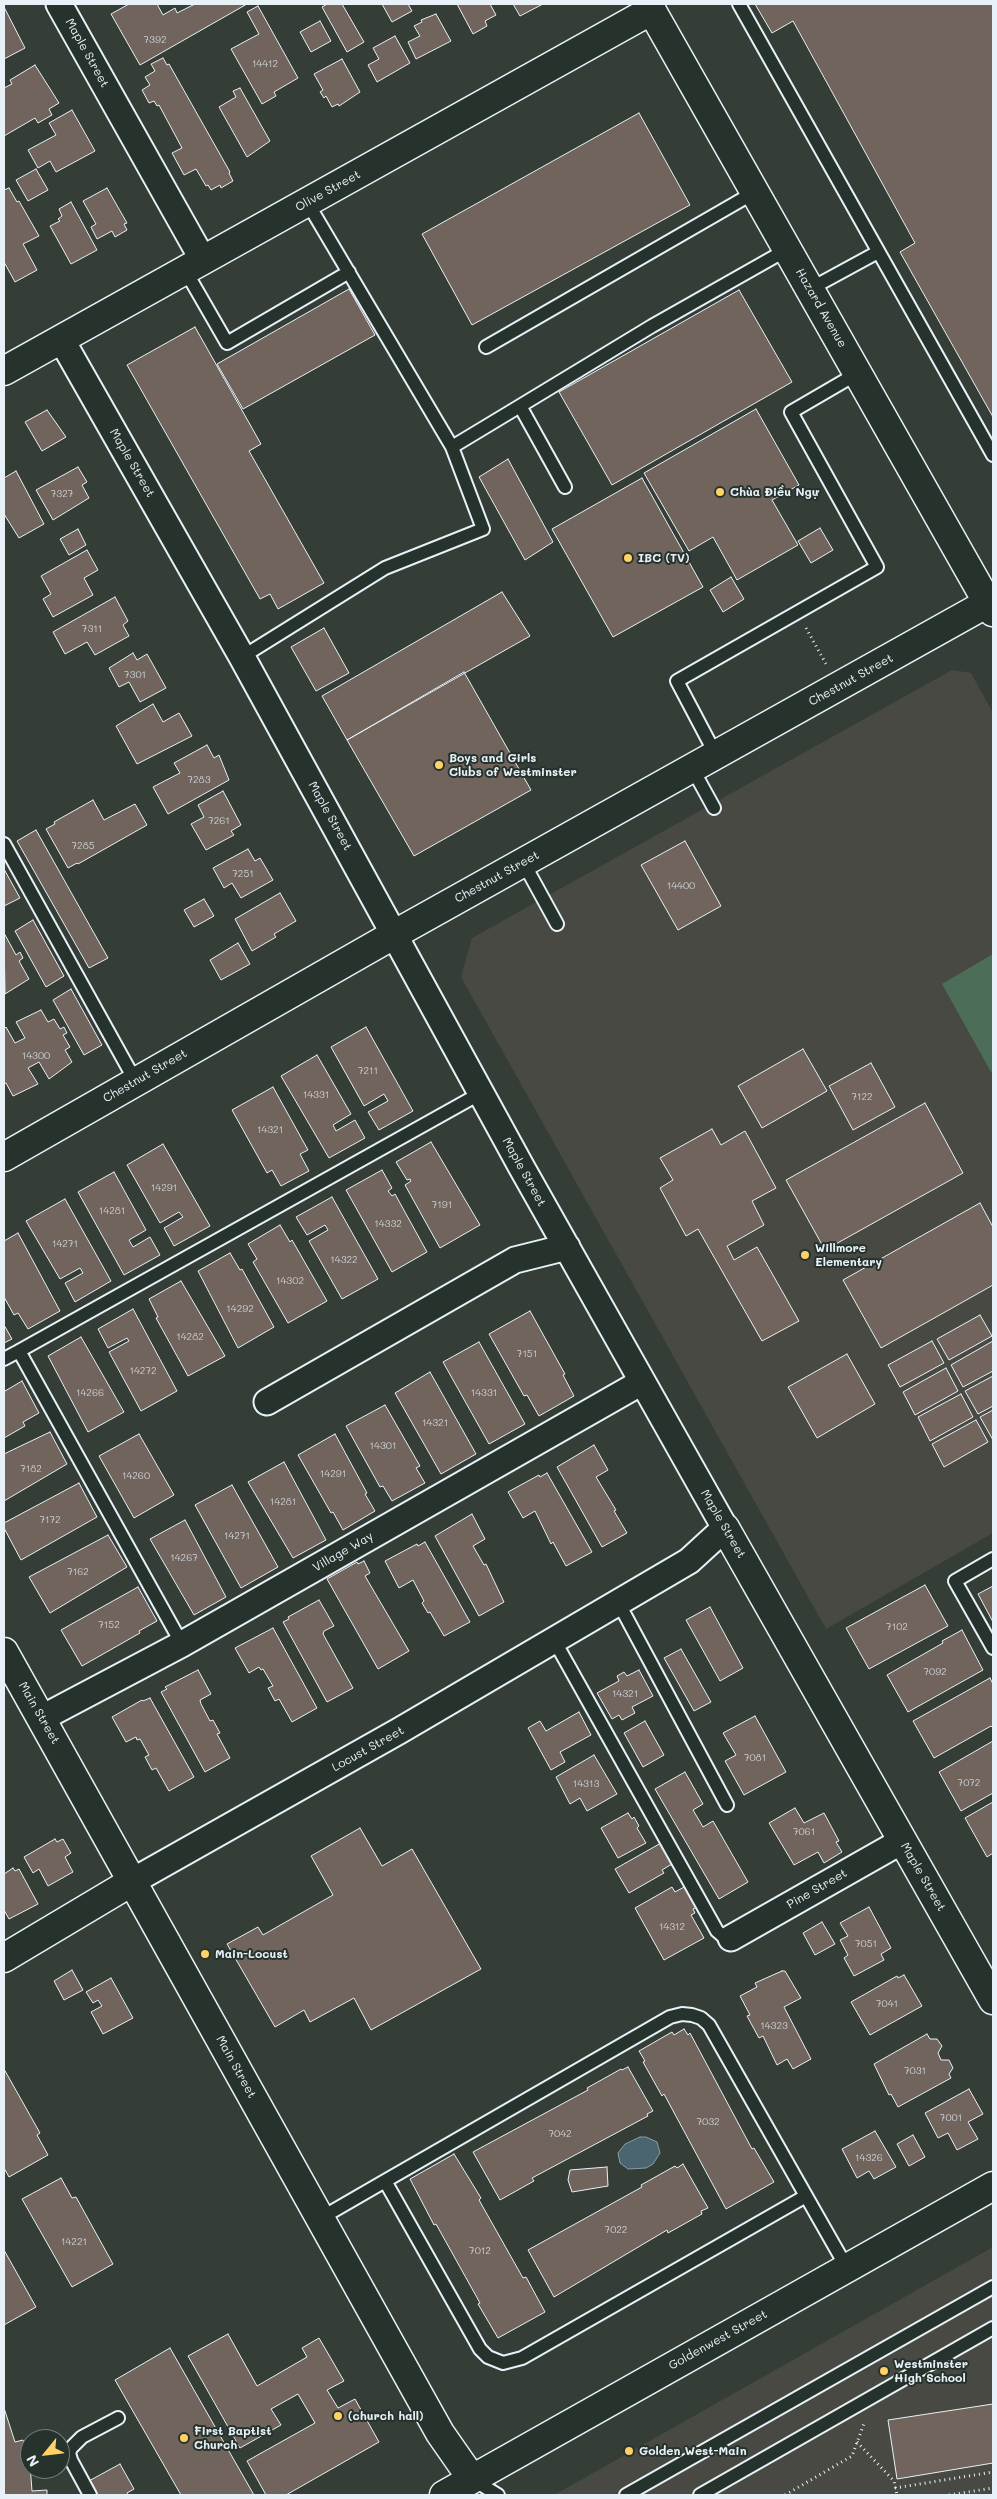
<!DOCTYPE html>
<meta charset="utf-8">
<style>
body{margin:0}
#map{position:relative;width:997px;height:2499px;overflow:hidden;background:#353d37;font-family:Mali,sans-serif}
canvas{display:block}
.frame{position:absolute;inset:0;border:5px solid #e8f1f8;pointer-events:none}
.north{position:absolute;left:20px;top:2429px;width:50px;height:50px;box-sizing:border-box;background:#26332d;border:1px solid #747f7e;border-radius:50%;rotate:241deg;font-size:14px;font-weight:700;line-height:20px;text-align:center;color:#e8f1f8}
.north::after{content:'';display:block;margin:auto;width:18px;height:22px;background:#ffd166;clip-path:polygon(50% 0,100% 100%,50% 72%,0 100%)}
</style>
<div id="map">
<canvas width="997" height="2499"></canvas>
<div class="frame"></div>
<div class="north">N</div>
</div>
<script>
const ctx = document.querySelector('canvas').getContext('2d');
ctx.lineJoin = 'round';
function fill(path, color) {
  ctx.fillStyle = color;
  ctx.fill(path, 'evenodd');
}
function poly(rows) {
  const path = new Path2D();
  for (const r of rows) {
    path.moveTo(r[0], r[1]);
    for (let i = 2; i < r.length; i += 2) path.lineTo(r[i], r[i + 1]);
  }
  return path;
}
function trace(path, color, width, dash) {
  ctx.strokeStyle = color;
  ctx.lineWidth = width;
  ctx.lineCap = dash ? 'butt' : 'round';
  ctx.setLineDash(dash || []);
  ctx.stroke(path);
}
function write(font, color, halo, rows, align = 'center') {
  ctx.font = font + ' Mali,sans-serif';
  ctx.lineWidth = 4;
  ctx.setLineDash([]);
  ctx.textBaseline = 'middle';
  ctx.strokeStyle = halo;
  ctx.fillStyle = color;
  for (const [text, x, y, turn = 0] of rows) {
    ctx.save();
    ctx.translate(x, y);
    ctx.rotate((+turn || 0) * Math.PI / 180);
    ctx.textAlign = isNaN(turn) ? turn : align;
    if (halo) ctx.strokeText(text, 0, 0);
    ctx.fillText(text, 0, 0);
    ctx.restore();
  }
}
const built = poly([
 [952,670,971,673,993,713,993,1533,826,1629,461,977,472,938],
 [993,2247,993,2495,554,2495]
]);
const green = poly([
 [993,954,993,1070,991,1072,942,984]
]);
const water = poly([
 [640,2137,646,2137,657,2142,660,2153,653,2164,646,2168,628,2169,620,2163,618,2153,625,2144,640,2137]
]);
const building = poly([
 [129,4,157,4,163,15,175,8,177,13,195,4,247,4,140,65,111,14,129,4],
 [327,4,342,4,364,42,347,52,322,7,327,4],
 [382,4,408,4,412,11,392,22,382,4],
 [457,4,490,4,496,15,485,21,487,26,473,34,457,4],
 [513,4,543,4,520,16,513,4],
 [755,4,993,4,993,417,900,252,915,243,793,21,772,33,755,4],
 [258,6,298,78,274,92,276,96,262,104,231,49,259,34,247,12,258,6],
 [4,7,25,48,4,59,4,7],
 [436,14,451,41,416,59,408,42,420,36,414,26,422,22,421,20,436,14],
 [320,21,331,41,311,52,300,32,320,21],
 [395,36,410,63,377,82,368,65,379,59,373,48,395,36],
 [163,58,167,65,169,64,230,172,229,173,233,181,221,188,220,185,211,190,208,185,206,186,196,169,184,175,172,153,182,148,159,105,157,106,154,101,149,103,142,90,150,85,145,77,155,71,151,64,163,58],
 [342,59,360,92,339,106,338,104,332,107,326,96,324,98,320,92,323,90,314,74,342,59],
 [35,65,59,103,49,109,52,115,38,123,35,118,4,136,4,88,12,84,10,80,35,65],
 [240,88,270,141,247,157,219,107,236,97,233,91,240,88],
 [72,110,95,151,56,172,50,161,38,168,28,150,56,135,49,123,72,110],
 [639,113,690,205,472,325,422,234,639,113],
 [36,169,48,190,28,201,16,180,36,169],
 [9,188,17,202,19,201,39,236,23,244,37,270,15,282,4,262,4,190,9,188],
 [107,188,127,223,124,224,127,230,115,237,112,231,97,239,91,227,96,224,83,201,107,188],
 [71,202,97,250,71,264,50,226,60,221,58,219,62,216,59,209,71,202],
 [349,289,375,335,243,409,217,364,349,289],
 [739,290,792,382,612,485,559,392,739,290],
 [195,327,261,444,249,451,324,583,278,609,270,594,260,599,127,365,195,327],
 [756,409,799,485,772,500,798,545,737,580,713,537,689,551,644,473,756,409],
 [47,410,66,437,42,451,25,422,47,410],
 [508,459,553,542,525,560,479,477,508,459],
 [78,467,87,482,82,485,89,498,53,520,36,490,78,467],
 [16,471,44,524,19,538,4,514,4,478,16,471],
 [642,478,703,587,613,637,552,529,642,478],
 [820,528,833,550,811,563,798,541,820,528],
 [78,529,86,545,69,555,60,539,78,529],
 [87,550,98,570,84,578,93,595,53,617,43,599,51,594,41,576,87,550],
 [731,577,744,599,723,612,710,590,731,577],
 [502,592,530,636,347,740,322,696,502,592],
 [115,597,128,621,123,625,129,636,95,655,87,642,65,654,53,632,115,597],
 [324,628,349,673,316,691,291,647,324,628],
 [133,653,137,660,147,654,166,688,140,702,129,682,119,687,109,668,133,653],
 [464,672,531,790,414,856,347,740,464,672],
 [153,704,163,722,179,713,192,736,137,764,116,726,153,704],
 [207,745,214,758,219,755,229,780,168,814,153,787,180,773,174,763,207,745],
 [223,791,241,825,231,831,234,835,206,850,191,824,204,817,198,805,223,791],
 [93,800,104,820,135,804,147,825,78,864,77,863,68,868,46,829,55,824,54,822,93,800],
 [36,830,108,958,89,968,17,841,36,830],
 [685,841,721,906,678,930,641,865,685,841],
 [248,849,255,861,260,858,273,880,241,898,232,883,224,888,213,868,248,849],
 [4,869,20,898,4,906,4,869],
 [280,893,296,921,274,934,276,937,252,951,235,919,280,893],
 [204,899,214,916,194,927,184,910,204,899],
 [33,920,64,976,46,987,15,931,33,920],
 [4,933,16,955,20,952,23,958,19,961,29,979,5,994,4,933],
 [238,943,250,964,221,980,210,960,238,943],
 [71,989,102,1045,84,1055,53,1000,71,989],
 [41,1010,48,1022,54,1019,60,1029,64,1027,67,1033,63,1035,70,1047,65,1050,72,1062,49,1079,39,1062,28,1068,38,1084,13,1096,6,1083,4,1084,4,1029,6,1027,15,1043,25,1038,16,1022,41,1010],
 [366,1027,413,1111,379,1130,368,1112,388,1101,384,1094,364,1106,331,1047,366,1027],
 [803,1049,827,1091,762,1128,738,1086,803,1049],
 [317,1055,351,1114,333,1125,336,1131,355,1120,365,1138,329,1158,281,1076,317,1055],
 [871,1063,895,1107,853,1130,829,1086,871,1063],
 [273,1087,308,1150,300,1154,309,1171,281,1186,272,1170,267,1173,232,1110,273,1087],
 [925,1103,963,1173,825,1250,786,1180,925,1103],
 [712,1129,721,1145,745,1131,776,1188,752,1201,764,1225,727,1246,734,1260,757,1247,799,1321,762,1341,698,1229,686,1236,660,1188,673,1180,660,1158,712,1129],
 [431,1142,480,1225,440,1248,405,1185,411,1181,410,1179,407,1180,396,1162,431,1142],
 [163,1144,210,1226,174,1246,164,1228,183,1217,179,1212,160,1223,127,1165,163,1144],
 [382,1170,392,1188,388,1191,392,1196,395,1194,427,1252,392,1272,346,1190,382,1170],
 [114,1172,146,1230,129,1240,133,1247,150,1237,160,1255,124,1275,78,1192,114,1172],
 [332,1197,378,1279,342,1299,309,1241,328,1230,325,1225,307,1235,296,1217,332,1197],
 [65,1199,111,1281,75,1302,65,1283,83,1273,80,1268,60,1279,26,1221,65,1199],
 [980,1203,993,1227,993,1285,881,1348,843,1280,980,1203],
 [280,1225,290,1242,292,1240,327,1301,288,1323,253,1262,257,1259,248,1244,280,1225],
 [18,1233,60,1311,28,1329,18,1313,14,1315,4,1297,4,1241,18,1233],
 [230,1253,240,1270,242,1269,274,1327,238,1348,198,1271,230,1253],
 [181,1281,225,1356,188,1376,156,1318,158,1317,149,1299,181,1281],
 [133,1309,177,1391,141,1411,109,1352,129,1341,127,1338,108,1348,98,1329,133,1309],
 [530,1311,565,1374,563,1375,574,1396,539,1416,527,1395,524,1396,489,1334,530,1311],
 [980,1315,992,1336,949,1360,937,1339,980,1315],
 [4,1325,12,1339,4,1343,4,1325],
 [81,1337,124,1412,88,1432,48,1356,81,1337],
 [932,1341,944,1363,900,1387,888,1365,932,1341],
 [993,1341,993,1371,963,1387,951,1365,993,1341],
 [479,1342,525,1424,489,1444,443,1362,479,1342],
 [847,1354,875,1404,817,1438,788,1387,847,1354],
 [946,1368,958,1391,915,1415,903,1392,946,1368],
 [430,1372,476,1454,441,1474,395,1393,430,1372],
 [993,1376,993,1406,978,1414,965,1391,993,1376],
 [22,1381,39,1413,23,1422,25,1426,4,1438,4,1389,5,1391,22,1381],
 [961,1394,973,1417,930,1441,918,1417,961,1394],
 [385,1405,420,1466,416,1468,425,1483,392,1501,383,1486,380,1487,346,1426,385,1405],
 [993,1410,993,1440,980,1417,993,1410],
 [976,1420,988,1442,944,1467,932,1444,976,1420],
 [50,1432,67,1464,4,1501,4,1454,50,1432],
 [139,1434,174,1495,134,1518,99,1456,139,1434],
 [335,1434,367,1493,365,1494,375,1511,343,1530,333,1512,331,1513,298,1455,335,1434],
 [594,1445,608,1470,596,1477,616,1510,614,1511,627,1533,602,1547,557,1467,594,1445],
 [284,1462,326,1540,293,1558,248,1482,284,1462],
 [547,1473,592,1552,566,1566,553,1542,551,1544,535,1511,523,1518,508,1492,539,1475,540,1477,547,1473],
 [79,1483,97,1517,21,1560,4,1528,4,1523,79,1483],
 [232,1485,278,1567,241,1588,195,1505,232,1485],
 [472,1514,485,1539,473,1546,484,1565,486,1564,504,1602,479,1616,435,1536,472,1514],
 [185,1520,226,1597,194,1615,150,1539,185,1520],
 [108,1535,127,1567,50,1613,29,1577,108,1535],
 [425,1542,470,1622,444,1636,430,1612,428,1613,422,1603,424,1601,413,1580,399,1588,385,1561,417,1544,418,1546,425,1542],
 [364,1561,370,1573,365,1576,409,1651,378,1669,327,1579,357,1562,358,1564,364,1561],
 [925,1585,948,1626,869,1669,846,1628,925,1585],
 [993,1586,993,1622,978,1594,993,1586],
 [138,1587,157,1621,139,1631,140,1633,82,1666,61,1630,138,1587],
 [319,1600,334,1626,324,1631,323,1634,353,1688,327,1702,283,1622,289,1619,288,1617,319,1600],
 [710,1607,743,1668,720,1681,686,1620,710,1607],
 [273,1628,317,1708,292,1722,279,1699,275,1701,268,1688,273,1686,263,1669,261,1670,259,1667,249,1673,235,1648,273,1628],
 [962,1630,983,1670,908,1712,887,1675,943,1643,942,1641,962,1630],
 [681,1649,711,1702,694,1711,664,1658,681,1649],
 [198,1670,211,1694,200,1700,201,1704,210,1721,213,1720,220,1733,217,1734,230,1758,205,1772,161,1692,167,1689,165,1687,198,1670],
 [639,1670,653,1696,632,1707,635,1713,622,1720,619,1715,612,1719,597,1693,619,1681,617,1676,624,1672,627,1676,639,1670],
 [990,1678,993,1684,993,1728,991,1726,934,1758,913,1721,990,1678],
 [150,1698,194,1777,169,1791,156,1768,152,1770,145,1757,149,1755,140,1739,137,1740,136,1737,126,1742,112,1717,142,1700,143,1701,150,1698],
 [579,1712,591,1735,560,1752,565,1762,551,1770,528,1728,540,1721,546,1731,579,1712],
 [755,1716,786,1772,744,1795,725,1761,736,1755,723,1733,755,1716],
 [645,1721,664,1755,643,1767,624,1733,645,1721],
 [993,1741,993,1793,961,1811,939,1772,993,1741],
 [594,1755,617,1794,587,1811,580,1798,570,1804,556,1777,594,1755],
 [685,1772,703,1804,693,1810,703,1827,713,1821,748,1882,719,1899,655,1789,685,1772],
 [993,1802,993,1853,987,1857,965,1818,993,1802],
 [795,1808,804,1823,824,1813,839,1841,836,1842,842,1852,824,1863,818,1852,794,1865,769,1823,795,1808],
 [628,1813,632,1819,634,1817,639,1826,637,1828,646,1843,618,1858,601,1828,628,1813],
 [360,1828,382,1866,412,1849,481,1969,371,2030,354,1998,310,2022,304,2010,275,2027,227,1944,258,1927,263,1935,333,1895,311,1856,360,1828],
 [55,1839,57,1842,63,1839,71,1853,65,1857,73,1872,48,1886,39,1869,33,1873,24,1857,55,1839],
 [661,1843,672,1864,662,1870,664,1873,629,1893,615,1869,661,1843],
 [13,1868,15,1871,19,1869,38,1904,9,1919,4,1910,4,1874,13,1868],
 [686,1886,697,1907,693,1909,695,1913,691,1915,704,1938,664,1960,635,1908,672,1887,675,1892,686,1886],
 [869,1907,891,1948,881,1954,884,1960,854,1976,844,1958,848,1955,840,1940,848,1936,840,1923,869,1907],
 [822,1922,835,1944,815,1955,803,1933,822,1922],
 [72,1970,83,1990,64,2000,54,1981,72,1970],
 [782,1971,785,1971,801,1998,784,2007,811,2059,793,2069,787,2059,777,2065,763,2036,759,2038,747,2016,750,2015,740,1996,757,1987,755,1983,782,1971],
 [904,1975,922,2006,870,2035,851,2002,897,1976,898,1978,904,1975],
 [111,1978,133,2018,103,2034,91,2012,102,2006,98,2000,93,2003,86,1992,111,1978],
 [684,2029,688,2035,690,2033,752,2149,754,2148,774,2182,726,2209,664,2094,662,2096,643,2062,645,2061,639,2051,672,2032,674,2035,684,2029],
 [927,2034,930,2039,937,2039,942,2046,938,2053,941,2060,949,2060,953,2068,949,2074,951,2078,898,2107,891,2094,889,2095,874,2064,927,2034],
 [628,2067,653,2111,647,2114,648,2116,532,2178,534,2181,500,2200,473,2152,588,2090,587,2088,621,2069,622,2070,628,2067],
 [4,2069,40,2133,37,2135,48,2155,9,2177,4,2168,4,2069],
 [969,2089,983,2114,968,2122,978,2139,957,2150,948,2133,938,2138,925,2113,969,2089],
 [875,2131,896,2167,874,2179,869,2171,857,2178,842,2149,875,2131],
 [913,2135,925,2157,909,2166,897,2144,913,2135],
 [454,2154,481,2198,479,2200,523,2278,526,2277,545,2312,498,2338,478,2304,480,2303,436,2224,434,2225,410,2179,454,2154],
 [683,2164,708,2208,701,2211,702,2214,668,2233,667,2230,554,2297,528,2250,642,2187,641,2185,675,2166,677,2168,683,2164],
 [607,2167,608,2186,572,2192,568,2180,570,2170,607,2167],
 [61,2178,72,2198,76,2197,113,2264,72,2287,22,2199,61,2178],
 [4,2250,36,2307,4,2325,4,2250],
 [228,2334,257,2386,307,2357,302,2348,319,2338,344,2381,327,2390,338,2408,355,2399,379,2442,286,2495,266,2495,247,2461,315,2423,298,2394,271,2409,281,2425,240,2448,188,2356,228,2334],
 [170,2348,254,2495,181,2495,115,2380,170,2348],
 [993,2404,993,2463,897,2479,888,2420,993,2404],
 [4,2408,15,2442,23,2440,30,2465,32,2491,47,2490,47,2495,4,2495,4,2408],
 [120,2464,134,2489,127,2493,128,2495,94,2495,87,2482,120,2464]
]);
const path = poly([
 [806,628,826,664],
 [857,2442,894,2481,897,2495],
 [895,2488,993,2472],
 [785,2495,852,2456,865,2421],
 [949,2495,993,2488]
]);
const lane = poly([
 [739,4,993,455],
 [185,270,227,343,349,272],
 [810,289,878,252],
 [486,347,755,192],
 [452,447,520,406],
 [565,487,520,406,652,326,788,249],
 [242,657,385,568,483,529,452,447,307,202],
 [716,755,677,681,877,567,791,412,858,373],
 [692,768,714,808],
 [4,844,136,1082],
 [523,862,557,924],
 [4,1359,19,1351],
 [993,1559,955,1581,993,1648],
 [618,1602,727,1805],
 [554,1640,717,1931,724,1937,731,1938],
 [182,1644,19,1351,481,1093],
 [806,2196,522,2358,503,2363,488,2357,480,2349,385,2181,670,2017,682,2014,692,2015,701,2018,709,2025,814,2210,847,2268],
 [321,2218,385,2181],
 [472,2479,498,2495],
 [90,2495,71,2460,69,2453,71,2448,82,2437,118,2418],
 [626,2495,993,2287],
 [700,2495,993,2328]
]);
const street = poly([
 [59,4,203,260],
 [61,339,242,657,522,1168,725,1528,689,1561,399,1731,133,1881],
 [267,1402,515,1260,567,1247],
 [42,1718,182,1644,642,1382],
 [731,1938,902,1841]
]);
const secondary = poly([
 [648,4,993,612],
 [4,371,652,10],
 [4,1157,395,934,993,600],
 [725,1528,993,2000],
 [4,1652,440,2433,472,2479],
 [4,1958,133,1881],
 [444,2495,993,2186]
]);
const markers = [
 [720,492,5,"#ffd166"],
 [628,558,5,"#ffd166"],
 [439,765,5,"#ffd166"],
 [805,1255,5,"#ffd166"],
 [205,1954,5,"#ffd166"],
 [884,2371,5,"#ffd166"],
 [338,2416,5,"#ffd166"],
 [184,2438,5,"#ffd166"],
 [629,2451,5,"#ffd166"]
];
const numberNames = [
 ["7392",155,40],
 ["14412",265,64],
 ["7327",62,494],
 ["7311",92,629],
 ["7301",135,675],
 ["7283",199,780],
 ["7261",219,821],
 ["7285",83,846],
 ["7251",243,874],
 ["14400",681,886],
 ["14300",36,1056],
 ["7211",368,1071],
 ["14331",316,1095],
 ["7122",862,1097],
 ["14321",270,1130],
 ["14291",164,1188],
 ["7191",442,1205],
 ["14281",112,1211],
 ["14332",388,1224],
 ["14271",65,1244],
 ["14322",344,1260],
 ["14302",290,1281],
 ["14292",240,1309],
 ["14282",190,1337],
 ["7151",527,1354],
 ["14272",143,1371],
 ["14266",90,1393],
 ["14331",484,1393],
 ["14321",435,1423],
 ["14301",383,1446],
 ["7182",31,1469],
 ["14291",333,1474],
 ["14260",136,1476],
 ["14281",283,1502],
 ["7172",50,1520],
 ["14271",237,1536],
 ["14267",184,1558],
 ["7162",78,1572],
 ["7152",109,1625],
 ["7102",897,1627],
 ["7092",935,1672],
 ["14321",625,1694],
 ["7081",755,1758],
 ["7072",969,1783],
 ["14313",586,1784],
 ["7061",804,1832],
 ["14312",672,1927],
 ["7051",866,1944],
 ["7041",887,2004],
 ["14323",774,2026],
 ["7031",915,2071],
 ["7001",951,2118],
 ["7032",708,2122],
 ["7042",560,2134],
 ["14326",869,2158],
 ["7022",616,2230],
 ["14221",74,2242],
 ["7012",480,2251]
];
const streetNames = [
 ["Maple Street",87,53,61],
 ["Olive Street",328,191,-29],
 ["Hazard Avenue",821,308,60],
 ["Maple Street",132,463,60],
 ["Chestnut Street",851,680,-29],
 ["Maple Street",330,816,61],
 ["Chestnut Street",497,877,-29],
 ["Chestnut Street",145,1076,-30],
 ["Maple Street",524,1172,61],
 ["Maple Street",723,1524,60],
 ["Village Way",343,1552,-30],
 ["Main Street",39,1713,60],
 ["Locust Street",368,1749,-29],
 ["Maple Street",923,1877,60],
 ["Pine Street",817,1889,-30],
 ["Main Street",236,2067,61],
 ["Goldenwest Street",718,2340,-29]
];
const poiNames = [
 ["Chùa Điều Ngự",730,492],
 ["IBC (TV)",638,558],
 ["Boys and Girls",449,758],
 ["Clubs of Westminster",449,772],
 ["Willmore",815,1248],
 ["Elementary",815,1262],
 ["Main-Locust",215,1954],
 ["Westminster",894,2364],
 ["High School",894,2378],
 ["(church hall)",348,2416],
 ["First Baptist",194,2431],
 ["Church",194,2445],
 ["Golden West-Main",639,2451]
];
fill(built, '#474942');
fill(green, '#4c6e59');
fill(water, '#4b6570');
trace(water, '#8a9da6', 1);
fill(building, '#70645d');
trace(building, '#e8f1f8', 1);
trace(lane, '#e8f1f8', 16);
trace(street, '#e8f1f8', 29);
trace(secondary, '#e8f1f8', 31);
trace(path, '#e8f1f8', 3, [1, 4]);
trace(lane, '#26332d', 12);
trace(street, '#26332d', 25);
trace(secondary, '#26332d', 28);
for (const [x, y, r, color] of markers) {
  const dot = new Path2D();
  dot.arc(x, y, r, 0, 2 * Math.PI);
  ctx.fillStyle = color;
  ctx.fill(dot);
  trace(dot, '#26332d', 2);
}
write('10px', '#caced1', null, numberNames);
write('12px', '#e8f1f8', '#26332d', streetNames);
write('bold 12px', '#e8f1f8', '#26332d', poiNames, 'left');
</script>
